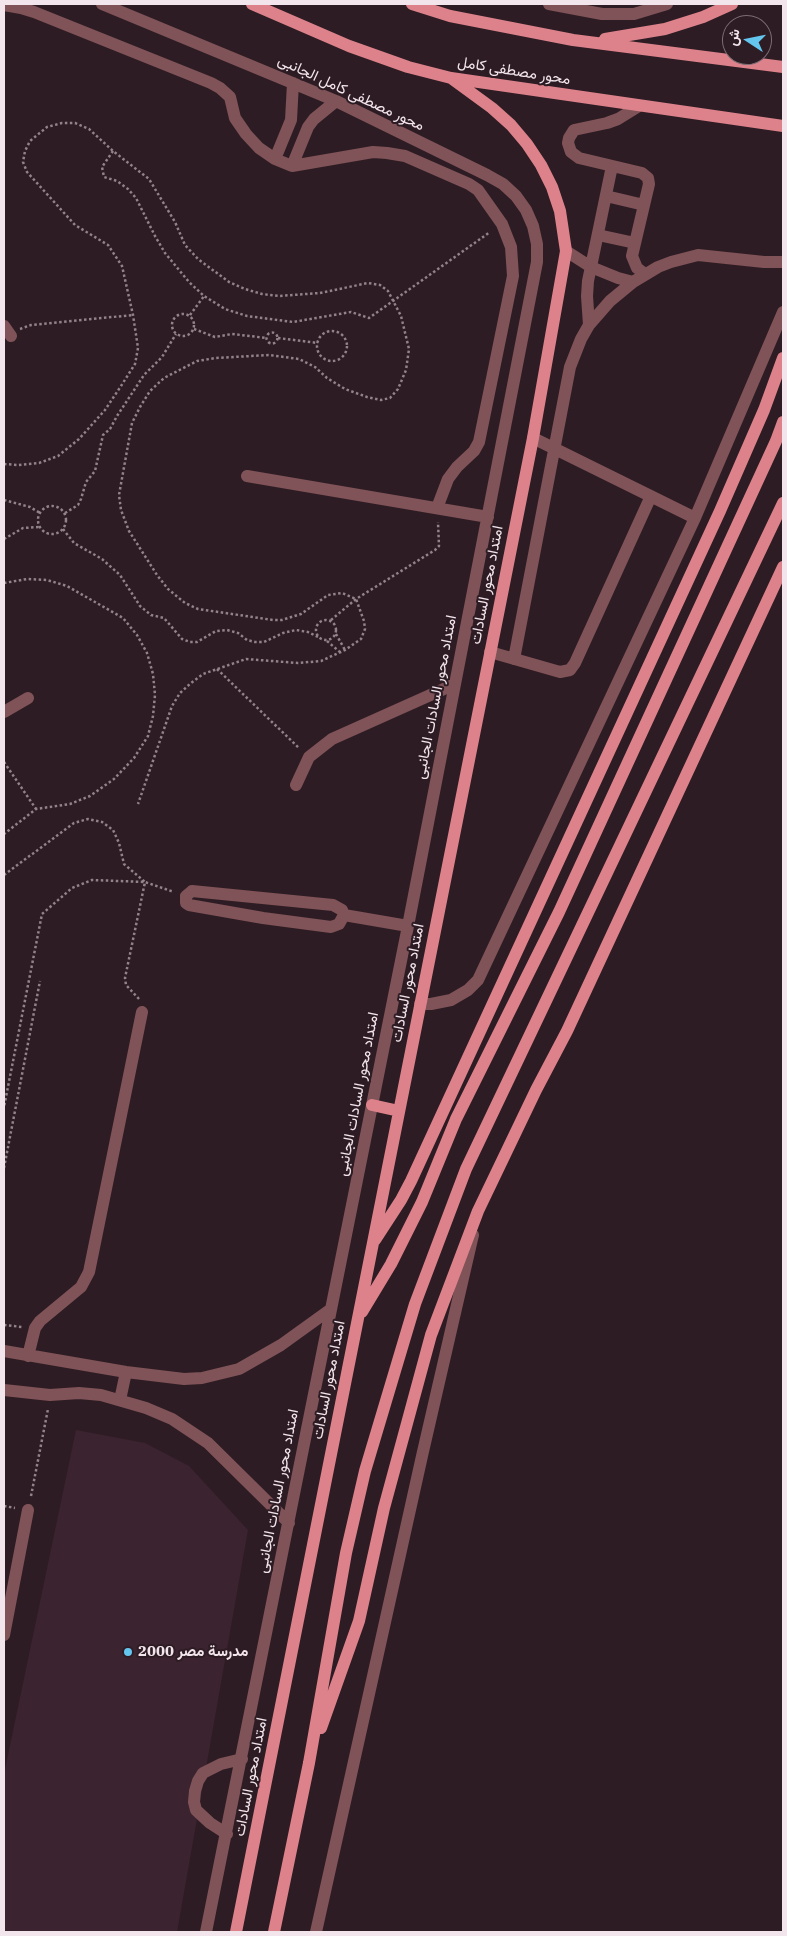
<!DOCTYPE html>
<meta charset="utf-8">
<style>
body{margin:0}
#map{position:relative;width:787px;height:1936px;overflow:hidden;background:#2e1c24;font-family:"IBM Plex Serif",Vazirmatn,serif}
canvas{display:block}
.frame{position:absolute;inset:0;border:5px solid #f2e5eb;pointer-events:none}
.north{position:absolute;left:722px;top:15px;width:50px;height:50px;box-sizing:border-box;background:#2e1c24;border:1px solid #7c6c74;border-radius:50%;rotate:281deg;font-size:14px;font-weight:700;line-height:20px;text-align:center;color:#f2e5eb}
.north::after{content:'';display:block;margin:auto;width:18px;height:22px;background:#64c5ee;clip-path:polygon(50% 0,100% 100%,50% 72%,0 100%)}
</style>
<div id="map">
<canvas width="787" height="1936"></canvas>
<div class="frame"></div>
<div class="north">ش</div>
</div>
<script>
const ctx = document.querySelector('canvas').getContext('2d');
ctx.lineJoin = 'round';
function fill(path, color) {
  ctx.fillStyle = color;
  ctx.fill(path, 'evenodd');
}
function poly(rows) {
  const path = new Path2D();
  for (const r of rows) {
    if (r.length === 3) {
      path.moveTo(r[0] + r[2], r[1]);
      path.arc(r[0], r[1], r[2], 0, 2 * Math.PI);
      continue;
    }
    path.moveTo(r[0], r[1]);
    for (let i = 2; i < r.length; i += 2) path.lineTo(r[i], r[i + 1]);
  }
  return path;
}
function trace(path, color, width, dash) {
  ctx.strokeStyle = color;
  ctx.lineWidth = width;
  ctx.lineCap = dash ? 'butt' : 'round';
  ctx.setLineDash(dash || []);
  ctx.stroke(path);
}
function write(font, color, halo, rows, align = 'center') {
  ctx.font = font + ' "IBM Plex Serif",Vazirmatn,serif';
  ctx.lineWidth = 4;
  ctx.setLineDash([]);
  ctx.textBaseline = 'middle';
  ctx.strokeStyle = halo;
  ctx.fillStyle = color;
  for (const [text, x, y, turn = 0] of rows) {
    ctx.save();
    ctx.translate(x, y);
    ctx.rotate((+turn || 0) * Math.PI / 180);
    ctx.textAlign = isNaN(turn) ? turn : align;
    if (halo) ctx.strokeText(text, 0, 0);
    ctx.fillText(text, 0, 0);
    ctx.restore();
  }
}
const built = poly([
 [76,1430,145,1443,189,1466,248,1530,177,1932,4,1932,4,1774]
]);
const path = poly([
 [113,151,102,167,104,177,117,181,128,189,136,198,155,236,165,253,189,282,204,296,225,309,247,316,293,322,351,312,369,318,490,232],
 [183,325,11],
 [190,315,204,296],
 [20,329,31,325,133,315],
 [194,329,215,337,232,334,267,338],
 [332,346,15],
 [272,338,5.5],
 [278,338,318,343],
 [4,464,18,465,39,463,58,456,79,439,105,410,121,386,135,364,138,348,133,315,122,266,108,245,75,225,27,172,23,162,25,151,30,141,47,127,62,123,75,123,89,129,113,151,149,179,175,222,185,245,198,259,229,282,245,289,262,294,279,296,320,293,368,283,380,285,388,291,401,316,409,349,406,370,398,389,390,398,381,400,367,397,345,389,327,378,315,367,299,359,269,355,216,358,197,361,164,378,150,391,140,407,132,423,119,495,121,510,129,531,157,575,168,589,185,603,198,609,273,620,282,620,301,614,328,595,342,593,356,599,364,621,365,629,361,639,345,650,321,661,298,663,246,659,203,674,191,683,180,693,172,706,138,804],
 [4,500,30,507,40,513],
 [52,520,14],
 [65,513,78,505,81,499,86,482,95,471,103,435,110,429,117,416,144,375,162,357,176,334],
 [63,529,74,543,102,559,120,575,140,606,151,615,164,618,182,639,190,642,197,642,216,631,227,630,238,633,247,640,255,642,264,642,283,633,296,630,308,632,320,638],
 [4,539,23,528,39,527],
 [4,583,27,579,47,580,67,586,123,618,137,635,147,653,153,674,155,695,153,716,148,736,134,758,114,779,90,796,70,804,36,809,4,834],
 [326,630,10],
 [331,620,356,599,435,550,439,546,438,522],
 [336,634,345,650],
 [327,641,341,653],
 [217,669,299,748],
 [4,762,36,809],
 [4,875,74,823,88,819,102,822,113,830,119,843,124,864,145,882,92,880,72,888,42,914,4,1107],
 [139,999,126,985,125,978,145,882,174,892],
 [4,1168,40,981],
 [4,1325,22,1327],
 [31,1496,48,1409],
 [4,1506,15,1508]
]);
const minor = poly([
 [102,4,336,101,487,175,503,184,516,196,526,210,533,226,537,244,537,262,408,926,206,1932],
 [549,4,602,14,634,14,667,4],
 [4,5,21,8,34,12,211,83,220,88,230,97,235,118,246,134,259,148,275,159,292,166,373,152,387,153,405,156,469,184,478,190,502,224,511,247,513,276,479,442,474,451,457,467,448,479,437,508],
 [639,106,618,119,607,123,574,130,569,138,568,143,571,152,579,158,642,173,648,178,649,184,632,256,637,268,645,274],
 [275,159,291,120,293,83],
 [292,166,308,127,314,119,336,101],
 [606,196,644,205],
 [598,235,635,243],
 [566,251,591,267,618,278,633,282],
 [589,325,587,296,588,281,612,166],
 [4,326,11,336],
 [533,438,695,518],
 [247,476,488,517],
 [490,652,560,672,570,670,575,663,651,496],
 [514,659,570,367,581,339,589,325,610,301,633,282,658,267,671,262,698,255,764,262,783,262],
 [4,712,28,698],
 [296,785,309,757,332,739,455,684],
 [192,891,333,905,342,910,344,915,339,924,331,927,263,918,189,905,186,903,186,896,192,891],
 [344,915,408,926],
 [420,1004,431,1004,451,1000,468,990,478,980,695,518,783,312],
 [4,1351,126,1372,184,1379,202,1378,239,1369,281,1345,331,1309],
 [28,1356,35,1328,40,1321,81,1287,89,1272,142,1012],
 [4,1390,50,1395,79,1393,101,1395,146,1408,172,1419,208,1443,289,1523],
 [120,1400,126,1372],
 [4,1635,28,1510],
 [227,1834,210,1823,196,1810,194,1802,195,1791,198,1781,203,1773,221,1764,242,1759],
 [316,1932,422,1456,473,1235]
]);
const major = poly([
 [252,4,349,46,408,67,451,78,783,126],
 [412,4,450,16,573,40,783,67],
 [605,39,665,29,703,17,732,4],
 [372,1105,399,1111],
 [375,1240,401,1200,411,1181,720,511,764,410,783,358],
 [362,1312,391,1264,422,1202,456,1119,559,912,776,441,783,422],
 [321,1728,359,1621,384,1508,431,1335,478,1211,536,1090,567,1031,783,567],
 [236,1932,533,438,566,251,560,211,552,187,541,165,527,144,511,125,492,108,451,78],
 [274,1932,309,1763,346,1553,365,1471,415,1304,466,1169,783,503]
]);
const markers = [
 [128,1652,5,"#64c5ee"]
];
const streetNames = [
 ["محور مصطفى كامل",514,71,9],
 ["محور مصطفى كامل الجانبى",351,93,25],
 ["امتداد محور السادات",487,585,-79],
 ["امتداد محور السادات الجانبى",436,697,-79],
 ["امتداد محور السادات",408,983,-79],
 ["امتداد محور السادات الجانبى",358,1094,-79],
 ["امتداد محور السادات",329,1380,-79],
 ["امتداد محور السادات الجانبى",278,1491,-79],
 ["امتداد محور السادات",251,1777,-79]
];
const poiNames = [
 ["مدرسة مصر 2000",138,1652]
];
fill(built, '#3b232f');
trace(path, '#928289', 2.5, [2.5, 2.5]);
trace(minor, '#7f5357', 12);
trace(major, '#dd828b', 12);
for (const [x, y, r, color] of markers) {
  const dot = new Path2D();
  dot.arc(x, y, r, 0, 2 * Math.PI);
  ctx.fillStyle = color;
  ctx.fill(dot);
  trace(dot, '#2e1c24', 2);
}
write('15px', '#f2e5eb', '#2e1c24', streetNames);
write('bold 15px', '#f2e5eb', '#2e1c24', poiNames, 'left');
</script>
